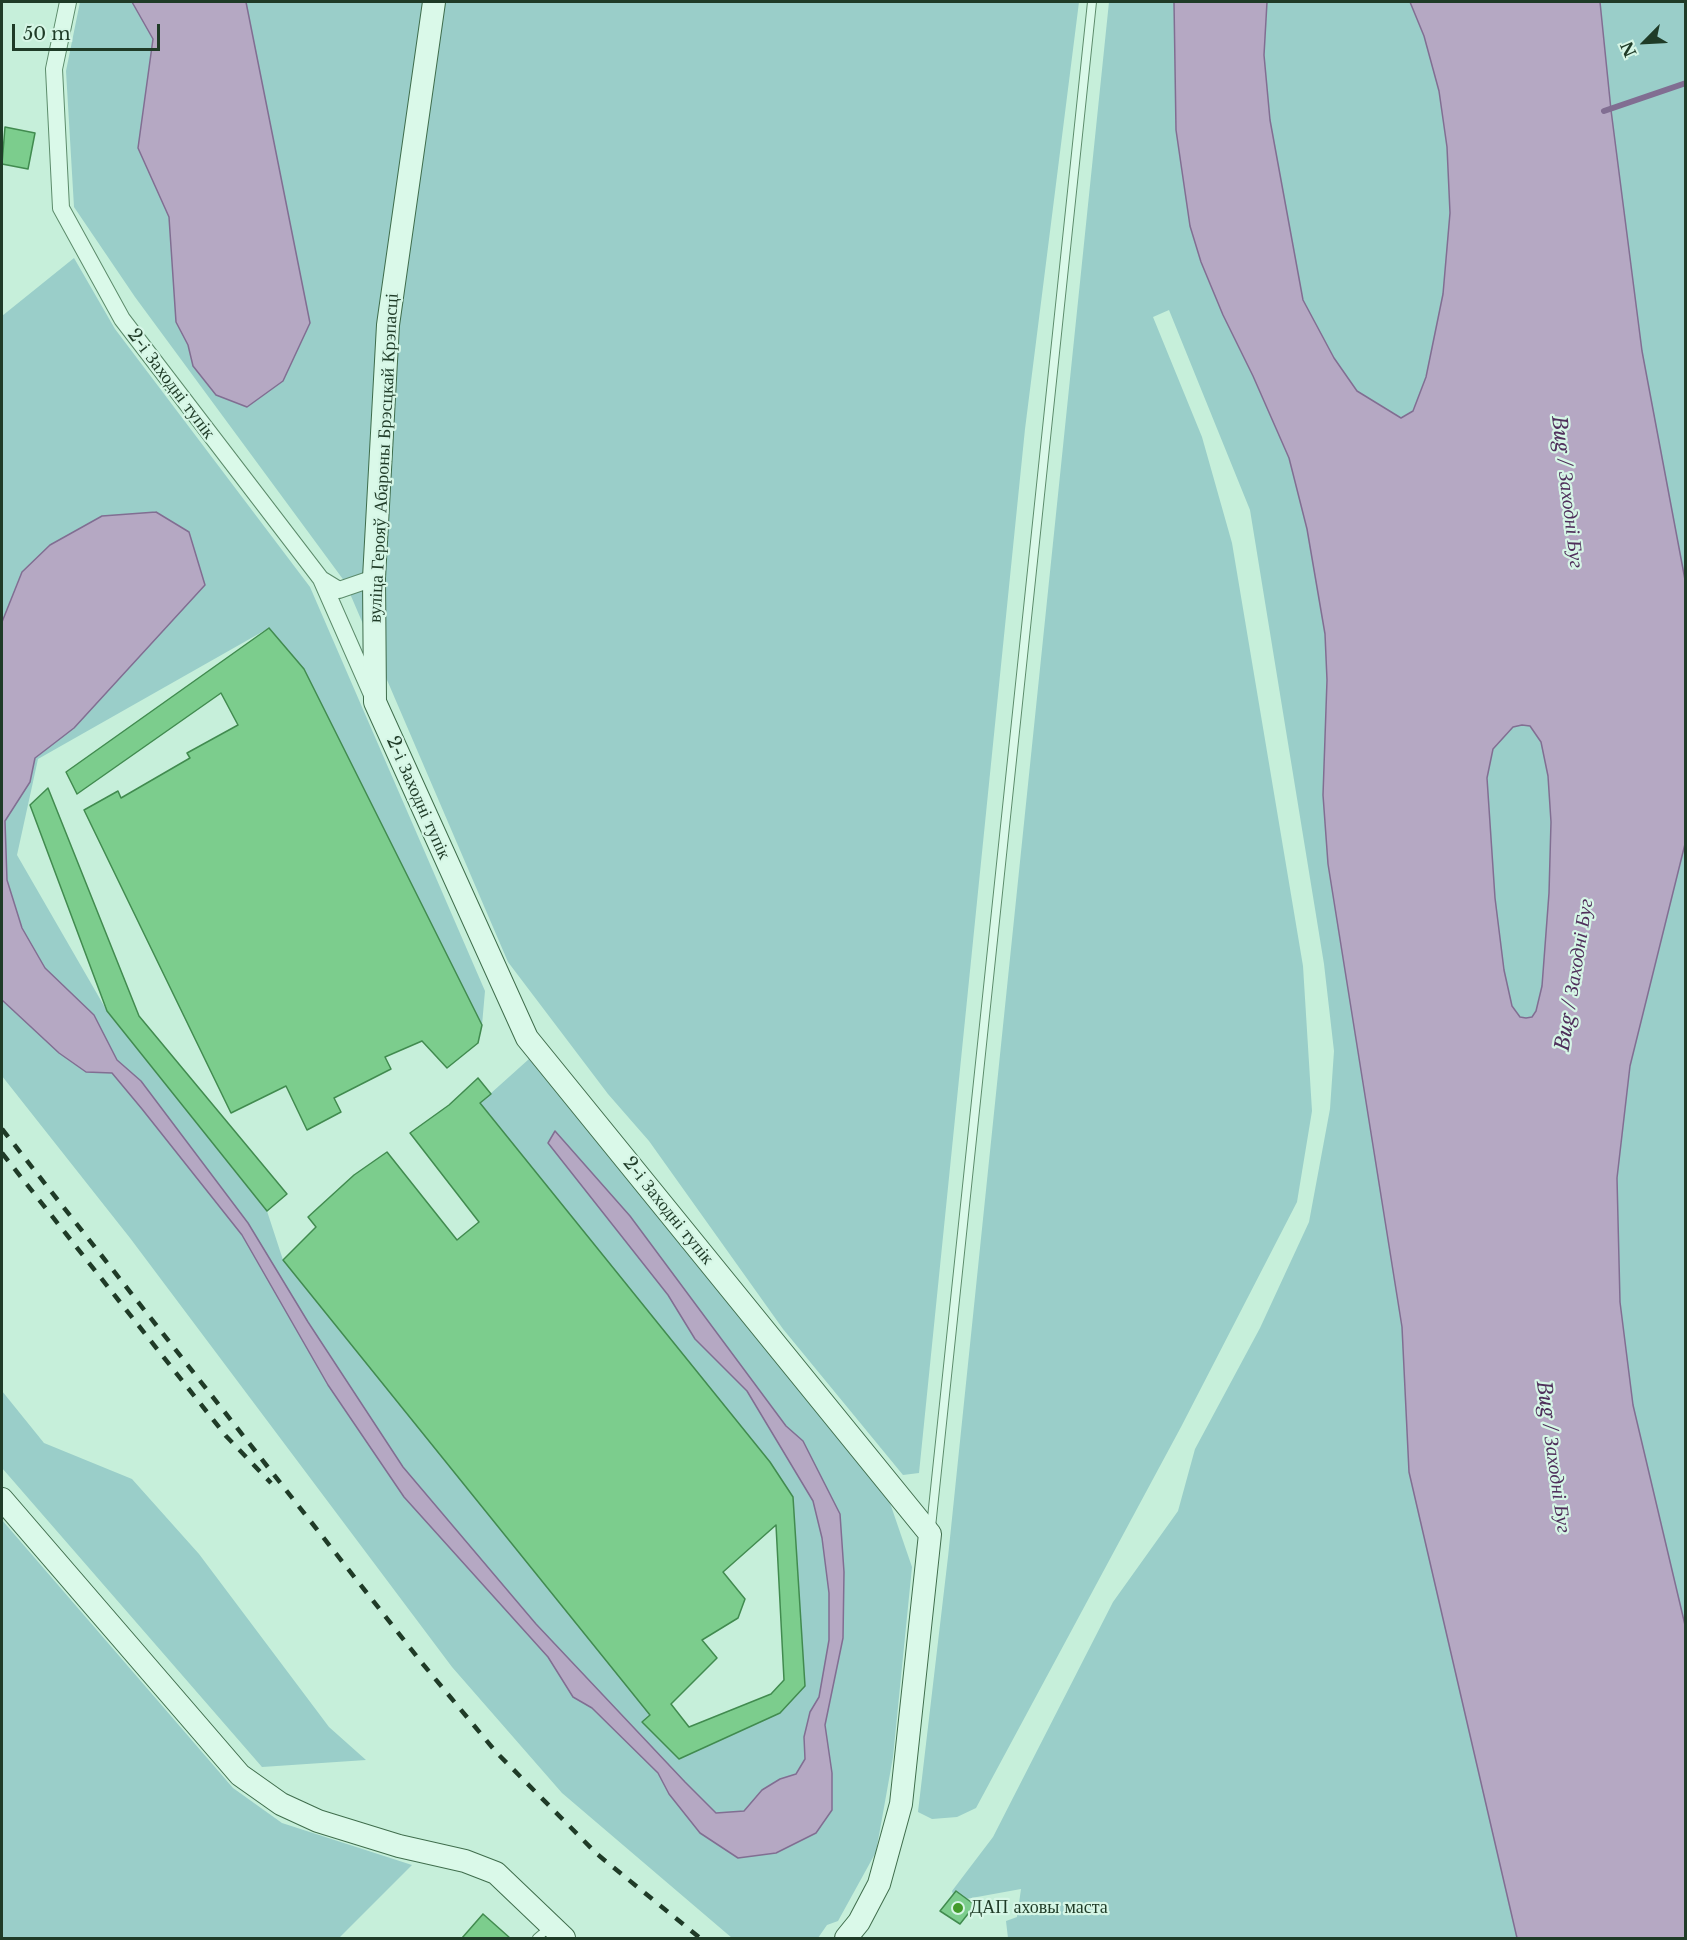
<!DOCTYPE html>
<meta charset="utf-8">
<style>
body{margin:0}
#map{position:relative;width:1687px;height:1940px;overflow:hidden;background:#c6efda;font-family:"Libre Baskerville",serif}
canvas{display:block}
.frame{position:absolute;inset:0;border:3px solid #1f3b27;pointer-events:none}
.north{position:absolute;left:1615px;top:12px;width:60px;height:60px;-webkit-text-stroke:4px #d6f6e6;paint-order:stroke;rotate:246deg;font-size:16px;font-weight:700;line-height:24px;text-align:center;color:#1f3b27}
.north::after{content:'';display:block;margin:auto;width:21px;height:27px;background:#1f3b27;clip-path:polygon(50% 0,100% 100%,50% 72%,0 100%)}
.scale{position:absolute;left:12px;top:24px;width:148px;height:27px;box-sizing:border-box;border:3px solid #1f3b27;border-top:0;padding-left:8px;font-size:18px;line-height:21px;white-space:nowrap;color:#1f3b27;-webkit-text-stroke:4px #d6f6e6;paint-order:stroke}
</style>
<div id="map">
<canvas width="1687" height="1940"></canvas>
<div class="frame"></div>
<div class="north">N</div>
<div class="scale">50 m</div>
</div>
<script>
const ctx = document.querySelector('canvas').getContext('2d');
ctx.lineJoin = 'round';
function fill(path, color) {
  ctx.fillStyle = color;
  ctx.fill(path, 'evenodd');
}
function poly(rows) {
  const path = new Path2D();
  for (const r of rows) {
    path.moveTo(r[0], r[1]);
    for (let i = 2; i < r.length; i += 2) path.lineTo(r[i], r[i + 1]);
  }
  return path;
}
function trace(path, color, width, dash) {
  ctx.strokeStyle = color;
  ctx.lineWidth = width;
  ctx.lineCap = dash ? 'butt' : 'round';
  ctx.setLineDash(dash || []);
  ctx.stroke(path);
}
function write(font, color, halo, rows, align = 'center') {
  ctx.font = font + ' "Libre Baskerville",serif';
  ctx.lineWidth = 4.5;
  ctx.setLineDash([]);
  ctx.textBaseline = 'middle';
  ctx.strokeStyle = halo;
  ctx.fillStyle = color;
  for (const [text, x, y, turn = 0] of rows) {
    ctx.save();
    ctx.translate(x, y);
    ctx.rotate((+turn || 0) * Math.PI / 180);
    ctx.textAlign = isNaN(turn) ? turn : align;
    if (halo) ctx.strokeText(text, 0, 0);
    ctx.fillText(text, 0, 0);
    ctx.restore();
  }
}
const green = poly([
 [80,2,1079,2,1025,429,919,1473,903,1475,783,1329,649,1141,608,1094,508,962,345,582,135,297,74,207,66,71],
 [1109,2,1174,2,1176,130,1190,226,1201,262,1223,315,1253,376,1289,458,1307,529,1325,634,1327,680,1323,795,1328,864,1402,1327,1409,1472,1517,1938,1008,1938,1006,1921,1017,1917,1021,1889,955,1901,952,1891,993,1837,1113,1602,1178,1511,1195,1449,1260,1328,1309,1222,1330,1109,1334,1051,1324,964,1250,510,1169,310,1153,317,1202,437,1232,543,1303,966,1312,1111,1297,1202,1181,1427,976,1808,957,1817,932,1819,918,1812,948,1557],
 [1267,2,1410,2,1424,36,1439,91,1447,147,1450,214,1443,294,1426,377,1413,411,1401,418,1357,391,1334,358,1303,300,1270,120,1264,55],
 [1600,2,1685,2,1685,585,1642,352,1611,110],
 [74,258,115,329,310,587,485,991,482,1025,304,669,269,628,38,759,17,855,107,1011,267,1211,283,1260,650,1715,643,1722,679,1759,780,1713,805,1686,793,1497,770,1462,480,1103,529,1059,890,1503,912,1567,893,1757,876,1852,838,1921,827,1925,818,1938,732,1938,562,1793,452,1667,130,1238,2,1076,2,316],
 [1522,724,1530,726,1541,742,1548,776,1551,822,1549,893,1542,986,1536,1011,1532,1017,1526,1018,1520,1017,1512,1006,1504,970,1495,898,1487,778,1493,749,1513,727],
 [1685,844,1685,1625,1633,1405,1620,1302,1617,1178,1630,1066],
 [2,1391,44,1443,132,1479,199,1554,329,1727,366,1760,262,1767,2,1468],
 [2,1520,233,1788,282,1823,412,1865,339,1938,2,1938]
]);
const water = poly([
 [132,2,246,2,310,323,283,381,247,407,216,395,193,366,188,345,176,322,169,217,138,148,153,39,132,2],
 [1174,2,1267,2,1264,55,1270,120,1303,300,1334,358,1357,391,1401,418,1413,411,1426,377,1443,294,1450,213,1447,147,1439,91,1424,36,1410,2,1600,2,1611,110,1642,351,1686,585,1685,844,1630,1066,1617,1178,1620,1302,1633,1405,1685,1625,1685,1938,1517,1938,1409,1472,1402,1327,1328,864,1323,795,1327,680,1325,634,1307,529,1289,458,1253,376,1223,315,1201,262,1190,226,1176,130,1174,2],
 [1522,725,1530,726,1541,742,1548,776,1551,822,1549,893,1542,986,1536,1011,1532,1017,1526,1018,1520,1017,1512,1006,1504,970,1495,898,1487,778,1493,749,1513,727,1522,725],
 [156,512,189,532,205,585,74,728,35,758,30,782,5,821,7,880,22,928,45,968,94,1015,117,1060,141,1081,248,1223,308,1322,403,1467,536,1624,685,1782,716,1813,744,1811,762,1790,780,1779,796,1774,805,1759,804,1737,810,1712,819,1697,829,1640,829,1593,822,1538,813,1501,747,1391,695,1339,668,1295,548,1143,555,1131,630,1216,786,1426,803,1441,840,1514,844,1572,843,1638,825,1725,832,1773,832,1810,816,1833,776,1853,738,1858,700,1833,669,1794,658,1773,592,1708,573,1697,548,1657,404,1497,328,1385,242,1235,142,1109,112,1073,86,1072,59,1053,2,1000,2,622,22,572,50,545,102,516,156,512]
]);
const stream = poly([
 [1604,111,1686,83]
]);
const building = poly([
 [5,127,35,133,28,169,2,164,5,127],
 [269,628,304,669,482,1025,478,1043,447,1068,422,1041,385,1057,391,1069,334,1098,341,1112,307,1130,286,1086,231,1113,84,810,118,791,121,798,190,758,187,753,238,725,221,693,77,794,66,772,269,628],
 [48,788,139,1016,287,1194,267,1211,107,1011,30,805,48,788],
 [478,1078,491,1094,480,1103,770,1462,793,1497,805,1686,780,1713,679,1759,642,1722,650,1715,283,1260,316,1227,308,1217,354,1175,387,1152,457,1240,479,1222,410,1133,449,1105,478,1078],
 [776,1525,784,1680,771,1694,689,1727,671,1704,717,1658,702,1640,738,1618,745,1599,723,1572,776,1525],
 [956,1891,975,1905,960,1924,940,1911,956,1891],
 [483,1914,510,1938,462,1938,483,1914]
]);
const service = poly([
 [931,1527,1092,2],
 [537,1938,550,1927]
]);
const minor = poly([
 [68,2,54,69,61,208,122,319,321,579,373,697],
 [321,579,339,590,374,578]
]);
const secondary = poly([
 [434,2,388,325,374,578,375,702,527,1038,930,1534,901,1804,879,1884,859,1922,846,1938],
 [2,1499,240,1775,281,1804,318,1821,399,1846,465,1861,496,1873,564,1938]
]);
const rail = poly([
 [2,1129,422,1663,496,1752,597,1854,700,1938],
 [2,1153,226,1436,271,1483]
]);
const markers = [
 [958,1908,6,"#439b2b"]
];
const streetNames = [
 ["2-і Заходні тупік",171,384,53],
 ["вуліца Герояў Абароны Брэсцкай Крэпасці",384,458,-87],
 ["2-і Заходні тупік",418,798,66],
 ["2-і Заходні тупік",668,1211,51]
];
const poiNames = [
 ["ДАП аховы маста",970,1908]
];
const waterNames = [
 ["Bug / Заходні Буг",1567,492,83],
 ["Bug / Заходні Буг",1575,975,-81],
 ["Bug / Заходні Буг",1553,1457,82]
];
fill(green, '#9acec9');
fill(water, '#b5a8c3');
trace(water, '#816e92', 1.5);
trace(stream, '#816e92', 6);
fill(building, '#7ccd8d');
trace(building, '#418b4f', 1.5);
trace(service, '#5c8b6b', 10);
trace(minor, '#5c8b6b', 18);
trace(secondary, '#3f6d4c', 24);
trace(service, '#daf9e9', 8);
trace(minor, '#daf9e9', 16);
trace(secondary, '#daf9e9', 22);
trace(rail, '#1f3b27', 4.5, [10, 10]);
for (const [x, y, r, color] of markers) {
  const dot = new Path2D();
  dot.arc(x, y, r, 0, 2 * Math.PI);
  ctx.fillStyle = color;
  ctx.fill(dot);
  trace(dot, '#d6f6e6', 2);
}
write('18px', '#1f3b27', '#d6f6e6', streetNames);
write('18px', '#1f3b27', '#d6f6e6', poiNames, 'left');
write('italic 20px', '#4f2f5b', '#d6f6e6', waterNames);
</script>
